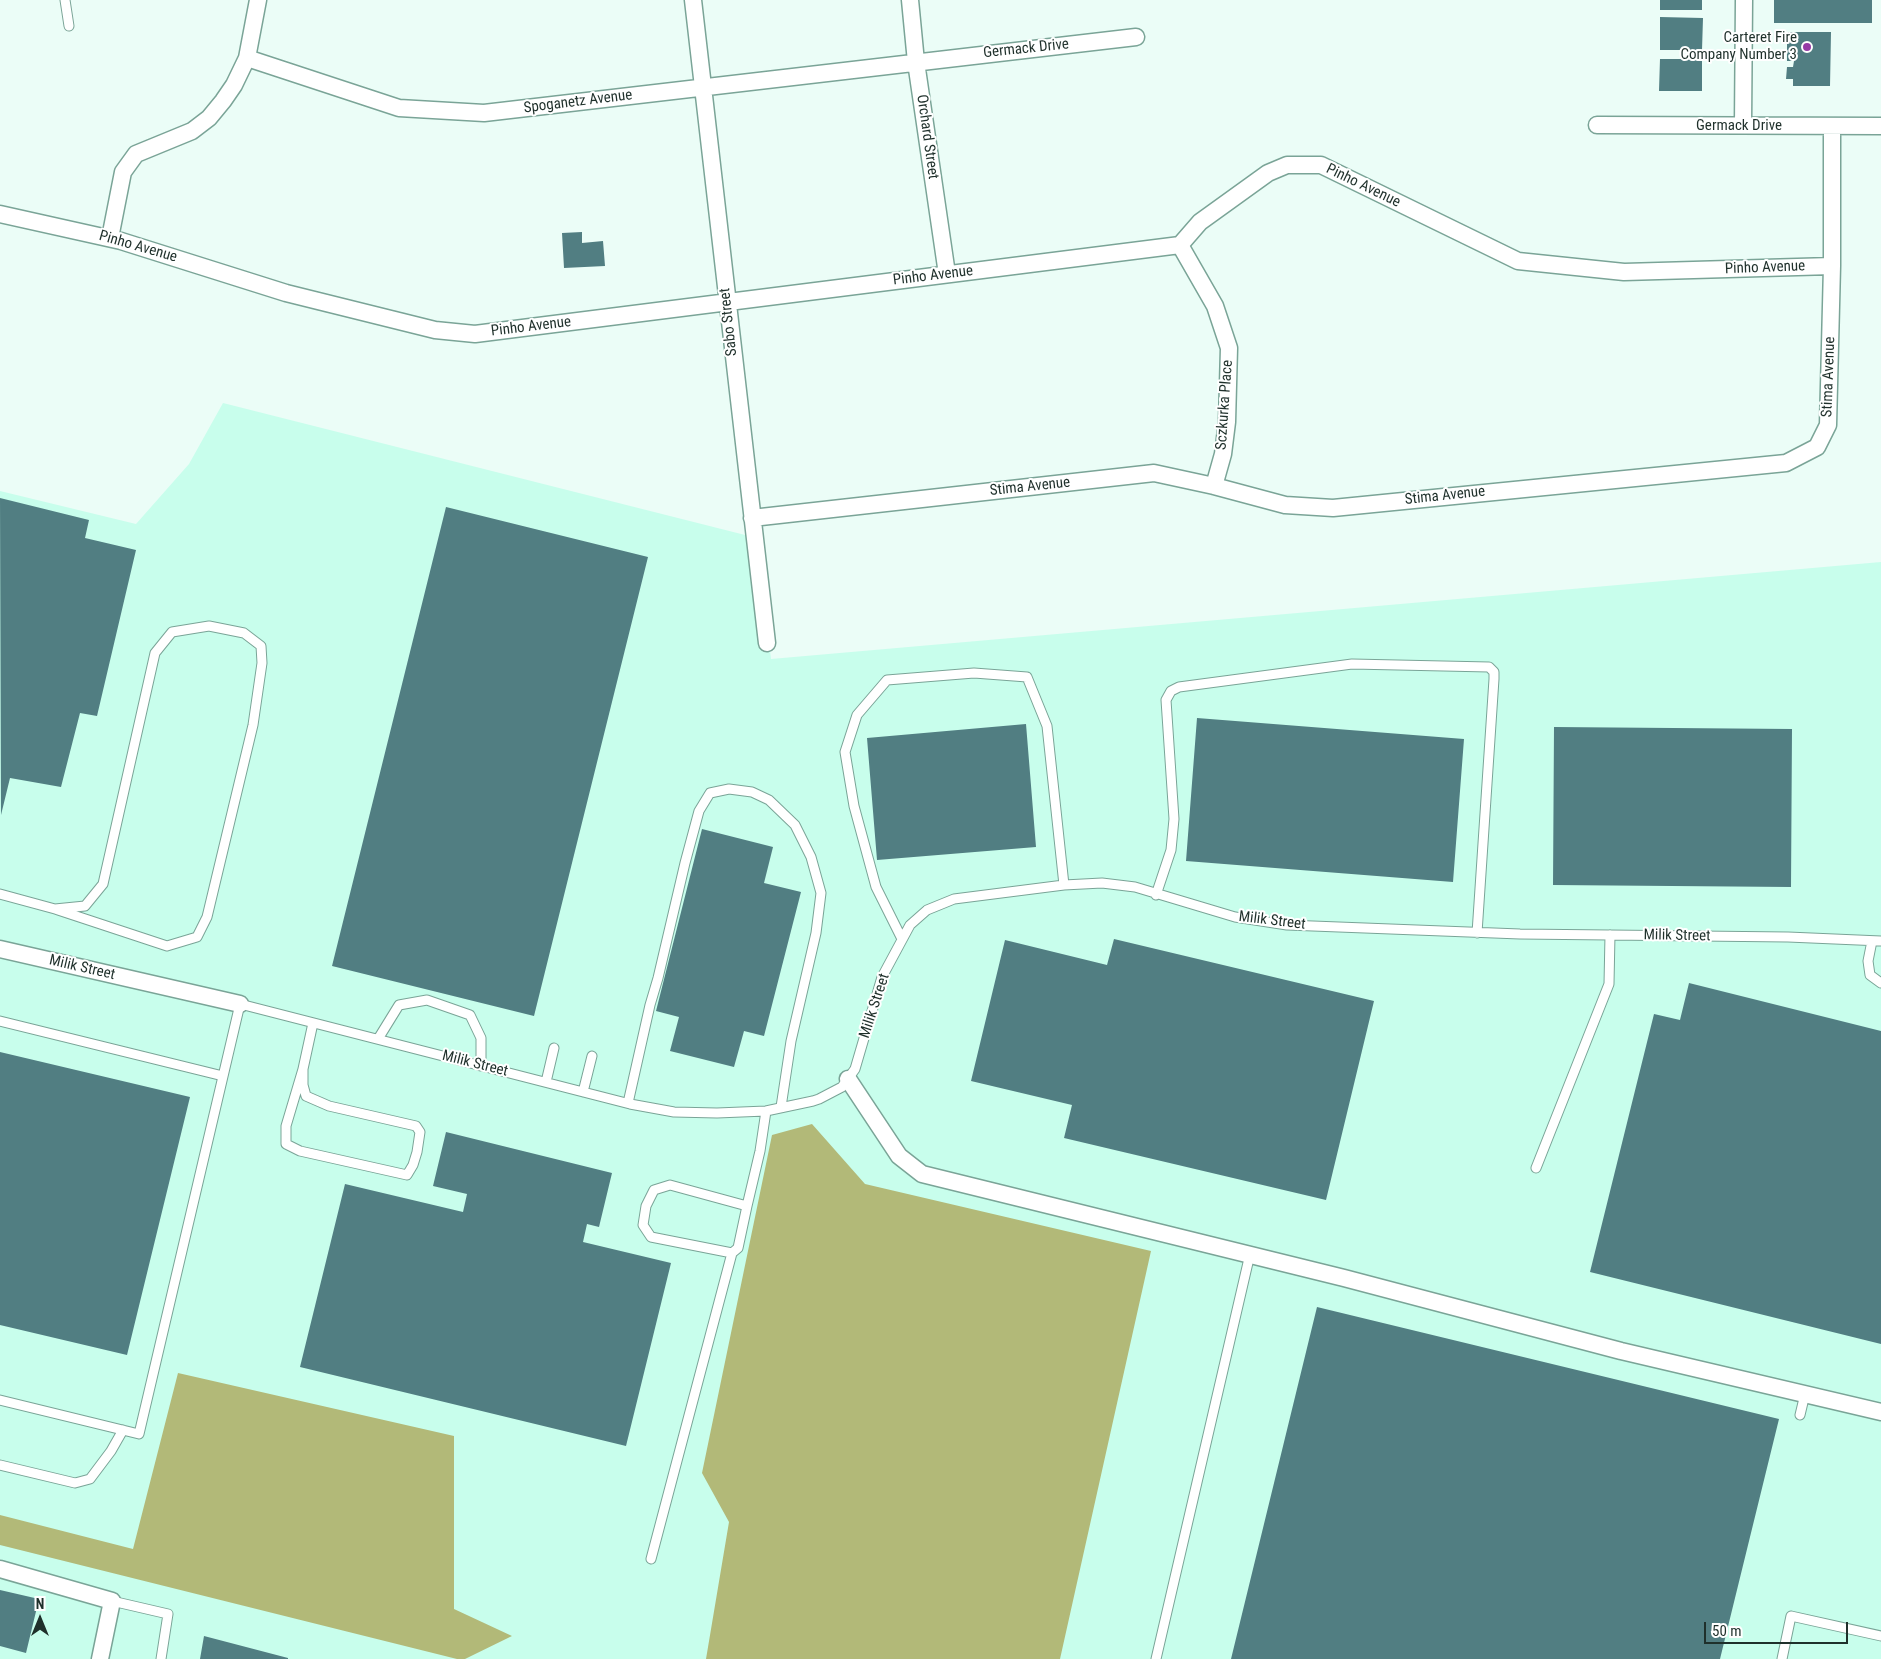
<!DOCTYPE html>
<style>
body{margin:0}
#map{position:relative;width:1881px;height:1659px;overflow:hidden;background:#ebfdf7;font-family:"Roboto Condensed",sans-serif}
canvas{display:block}
.north{position:absolute;left:15px;top:1594px;width:50px;height:50px;-webkit-text-stroke:4px #fff;paint-order:stroke;rotate:0deg;font-size:14px;font-weight:700;line-height:20px;text-align:center;color:#1f302b}
.north::after{content:'';display:block;margin:auto;width:18px;height:22px;background:#1f302b;clip-path:polygon(50% 0,100% 100%,50% 72%,0 100%)}
.scale{position:absolute;left:1704px;top:1622px;width:144px;height:22px;box-sizing:border-box;border:2px solid #1f302b;border-top:0;padding-left:6px;font-size:15px;line-height:18px;white-space:nowrap;color:#1f302b;-webkit-text-stroke:4px #fff;paint-order:stroke}
</style>
<div id="map">
<canvas width="1881" height="1659"></canvas>
<div class="north">N</div>
<div class="scale">50 m</div>
</div>
<script>
const ctx = document.querySelector('canvas').getContext('2d');
ctx.lineJoin = 'round';
function fill(path, color) {
  ctx.fillStyle = color;
  ctx.fill(path, 'evenodd');
}
function poly(rows) {
  const path = new Path2D();
  for (const r of rows) {
    path.moveTo(r[0], r[1]);
    for (let i = 2; i < r.length; i += 2) path.lineTo(r[i], r[i + 1]);
  }
  return path;
}
function trace(path, color, width, dash) {
  ctx.strokeStyle = color;
  ctx.lineWidth = width;
  ctx.lineCap = dash ? 'butt' : 'round';
  ctx.setLineDash(dash || []);
  ctx.stroke(path);
}
function write(font, color, halo, rows, align = 'center') {
  ctx.font = font + ' "Roboto Condensed",sans-serif';
  ctx.lineWidth = 4;
  ctx.setLineDash([]);
  ctx.textBaseline = 'middle';
  ctx.strokeStyle = halo;
  ctx.fillStyle = color;
  for (const [text, x, y, turn = 0] of rows) {
    ctx.save();
    ctx.translate(x, y);
    ctx.rotate((+turn || 0) * Math.PI / 180);
    ctx.textAlign = isNaN(turn) ? turn : align;
    if (halo) ctx.strokeText(text, 0, 0);
    ctx.fillText(text, 0, 0);
    ctx.restore();
  }
}
const built = poly([
 [223,403,757,538,771,659,1881,562,1881,1659,0,1659,0,491,136,524,189,464]
]);
const forest = poly([
 [812,1124,865,1184,1151,1251,1060,1659,706,1659,729,1522,702,1473,772,1135],
 [178,1373,454,1436,454,1609,512,1636,465,1659,457,1659,0,1545,0,1515,133,1549]
]);
const building = poly([
 [1660,0,1702,0,1702,10,1660,10],
 [1774,0,1872,0,1872,23,1774,23],
 [1660,17,1703,18,1702,50,1660,50],
 [1787,32,1831,32,1830,86,1793,86,1793,79,1786,79,1787,67,1793,67,1794,61,1787,61],
 [1660,59,1702,59,1702,91,1659,91],
 [582,232,582,243,603,241,605,266,564,268,562,233],
 [0,498,89,520,85,538,136,550,97,716,80,713,61,787,10,778,1,815],
 [446,507,648,557,534,1016,332,966],
 [1197,718,1464,739,1453,882,1186,861],
 [1026,724,1036,847,877,860,867,738],
 [1554,727,1792,729,1791,887,1553,885],
 [702,829,773,847,764,883,801,892,764,1036,744,1031,734,1067,670,1051,679,1017,656,1011],
 [1114,939,1374,1001,1326,1200,1064,1138,1072,1105,971,1081,1005,940,1107,965],
 [1689,983,1881,1031,1881,1344,1590,1272,1654,1014,1680,1020],
 [0,1052,190,1097,127,1355,0,1325],
 [446,1132,612,1173,599,1227,587,1224,583,1242,671,1263,626,1446,300,1367,345,1184,463,1212,467,1194,433,1186],
 [1317,1307,1779,1419,1720,1659,1231,1659],
 [0,1590,39,1599,26,1653,0,1646],
 [204,1636,288,1658,288,1659,200,1659]
]);
const service = poly([
 [65,0,69,26],
 [0,894,55,909,167,946,197,937,207,917,253,725,262,663,261,646,244,633,209,626,172,632,155,653,103,884,85,906,55,909],
 [1156,895,1171,850,1174,819,1166,700,1171,691,1179,687,1352,664,1489,667,1494,672,1494,679,1477,933],
 [902,939,876,887,854,806,845,752,857,715,887,680,974,673,1027,677,1047,726,1064,885],
 [1872,941,1868,961,1870,975,1881,983],
 [0,1021,223,1076],
 [378,1039,399,1005,427,1000,470,1015,481,1038,481,1066],
 [303,1069,286,1126,286,1144,300,1151,407,1175,413,1165,417,1152,420,1132,416,1126,329,1106,306,1096,303,1085,303,1069,313,1023],
 [546,1082,554,1048],
 [583,1092,592,1056],
 [628,1103,650,1005,658,978,685,863,699,811,710,793,729,789,752,792,769,800,795,825,811,857,821,893,816,933,791,1041,781,1107],
 [1536,1168,1609,984,1610,935],
 [747,1206,670,1185,654,1190,646,1206,643,1225,651,1237,732,1253,738,1248,747,1206,760,1151,766,1111],
 [0,1400,139,1434,240,1004,630,1104,674,1112,717,1113,766,1111,813,1101,819,1099,842,1087,855,1069,882,977,910,925,927,910,954,899,1064,885,1102,883,1135,887,1235,917,1287,925,1520,934,1788,937,1881,941],
 [1800,1415,1805,1394],
 [0,1465,75,1483,90,1479,111,1451,123,1430],
 [651,1559,732,1253],
 [112,1601,168,1614,161,1659],
 [1156,1659,1250,1254],
 [1782,1659,1791,1616,1881,1636]
]);
const minor = poly([
 [693,0,767,643],
 [910,0,916,62,947,274],
 [247,58,399,108,484,113,1136,37],
 [1597,125,1881,126],
 [1743,125,1744,0],
 [0,214,121,241,286,293,435,330,475,334,1180,245,1200,222,1268,173,1287,165,1321,165,1518,261,1624,272,1832,266],
 [110,238,123,172,136,154,192,131,209,118,223,101,234,85,247,58,258,0],
 [1180,245,1215,306,1229,348,1227,422,1223,454,1214,486],
 [752,518,1154,473,1214,486,1285,505,1333,508,1786,463,1817,447,1828,425,1832,266,1832,127],
 [0,949,240,1004],
 [848,1079,899,1156,922,1174,1344,1278,1621,1351,1881,1412],
 [0,1569,112,1601,100,1659]
]);
const markers = [
 [1807,47,5,"#963aa5"]
];
const poiNames = [
 ["Carteret Fire",1797,38],
 ["Company Number 3",1797,55]
];
const streetNames = [
 ["Germack Drive",1026,49,-6],
 ["Spoganetz Avenue",578,102,-7],
 ["Germack Drive",1739,126],
 ["Orchard Street",927,137,82],
 ["Pinho Avenue",1363,186,26],
 ["Pinho Avenue",138,247,16],
 ["Pinho Avenue",1765,268,-2],
 ["Pinho Avenue",933,276,-7],
 ["Sabo Street",729,322,-96],
 ["Pinho Avenue",531,327,-7],
 ["Stima Avenue",1829,377,-88],
 ["Sczkurka Place",1225,405,-86],
 ["Stima Avenue",1030,487,-6],
 ["Stima Avenue",1445,496,-6],
 ["Milik Street",1272,921,7],
 ["Milik Street",1677,936,1],
 ["Milik Street",82,968,13],
 ["Milik Street",875,1006,-72],
 ["Milik Street",475,1064,14]
];
fill(built, '#c8feec');
fill(forest, '#b2b978');
fill(building, '#517e82');
trace(service, '#7aa497', 11);
trace(minor, '#7aa497', 19);
trace(service, '#fff', 9);
trace(minor, '#fff', 16);
for (const [x, y, r, color] of markers) {
  const dot = new Path2D();
  dot.arc(x, y, r, 0, 2 * Math.PI);
  ctx.fillStyle = color;
  ctx.fill(dot);
  trace(dot, '#fff', 2);
}
write('15px', '#1f302b', '#fff', poiNames, 'right');
write('15px', '#1f302b', '#fff', streetNames);
</script>
